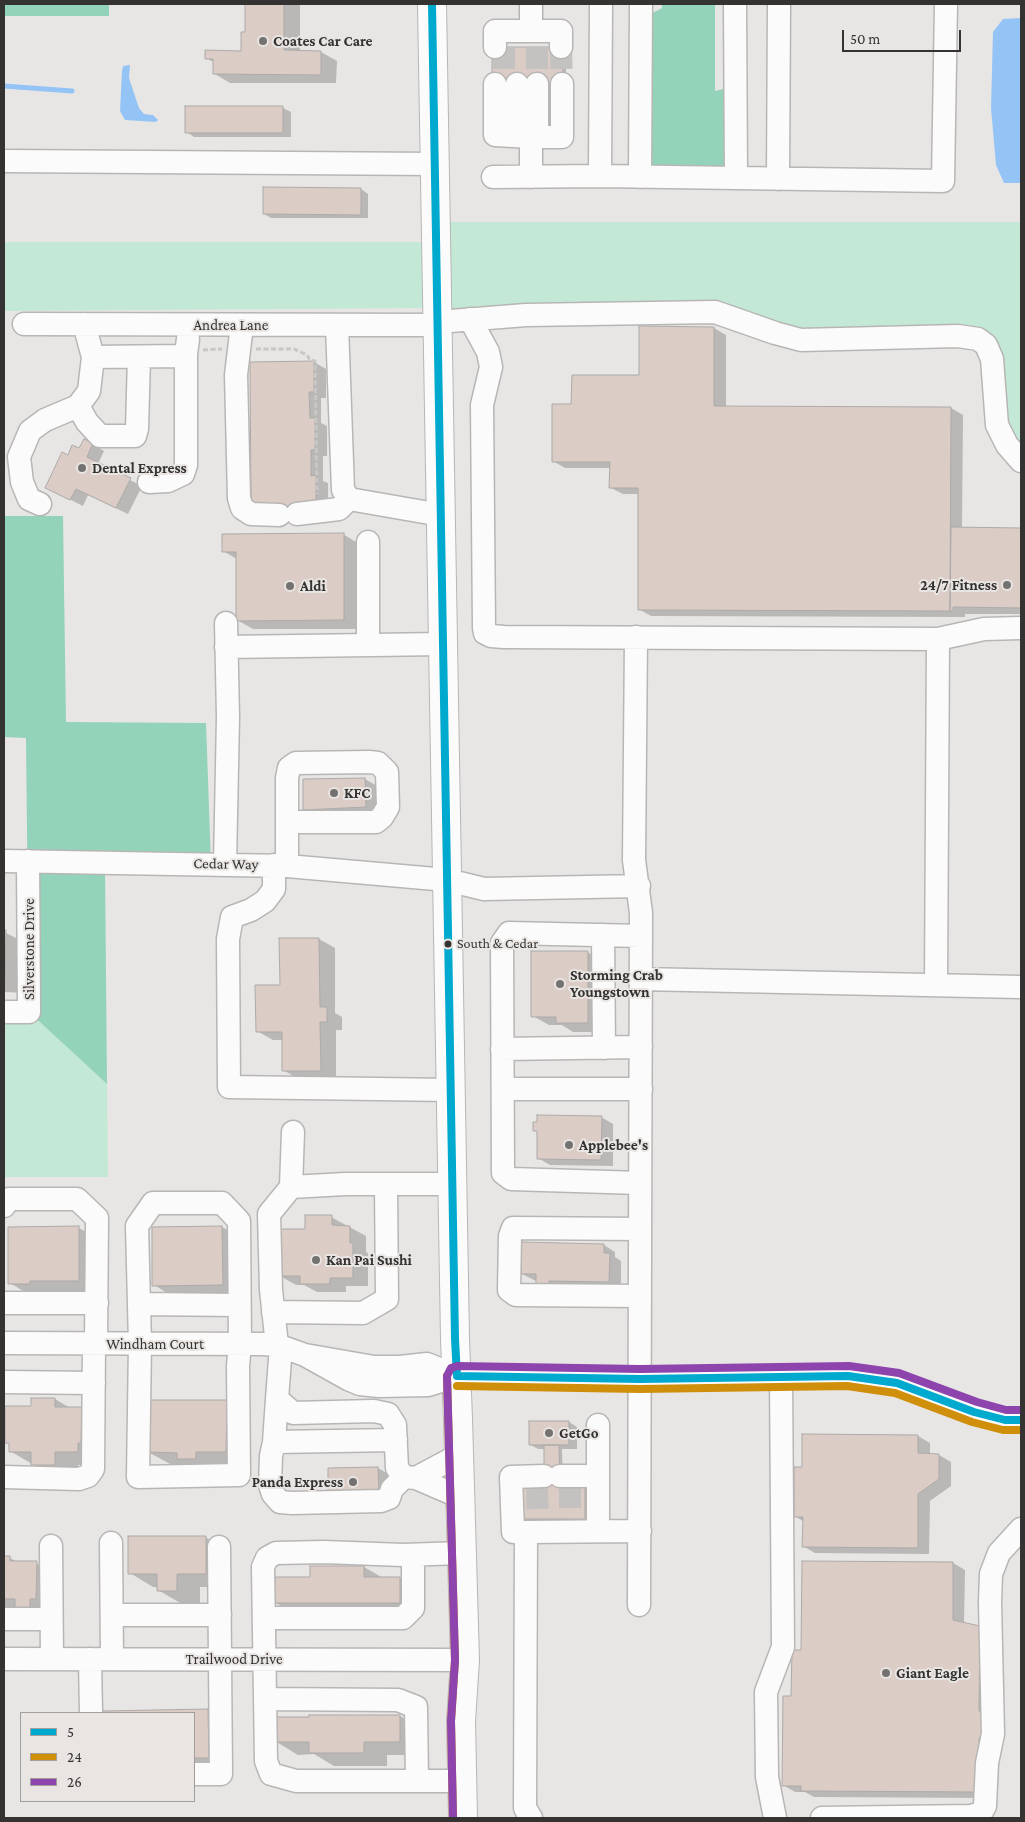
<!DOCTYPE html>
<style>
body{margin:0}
#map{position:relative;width:1025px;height:1822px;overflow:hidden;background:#e8e6e4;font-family:"Crimson Pro",serif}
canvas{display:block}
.frame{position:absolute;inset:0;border:5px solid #353332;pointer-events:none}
.legend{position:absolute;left:20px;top:1712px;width:175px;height:90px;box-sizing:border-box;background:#e9e5e3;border:1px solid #a19e9c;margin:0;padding:6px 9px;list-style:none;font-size:15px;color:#353332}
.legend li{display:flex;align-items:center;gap:10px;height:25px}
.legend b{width:25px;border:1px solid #a19e9c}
.scale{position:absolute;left:842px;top:30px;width:119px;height:22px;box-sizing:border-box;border:2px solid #353332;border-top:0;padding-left:6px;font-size:15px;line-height:18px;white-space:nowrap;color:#353332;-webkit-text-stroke:4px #e9e5e3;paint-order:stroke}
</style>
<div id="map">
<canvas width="1025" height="1822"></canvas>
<div class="frame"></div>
<ul class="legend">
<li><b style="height:6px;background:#00a9ce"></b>5</li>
<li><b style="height:6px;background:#d08f0a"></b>24</li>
<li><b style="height:6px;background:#8e44ad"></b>26</li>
</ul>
<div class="scale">50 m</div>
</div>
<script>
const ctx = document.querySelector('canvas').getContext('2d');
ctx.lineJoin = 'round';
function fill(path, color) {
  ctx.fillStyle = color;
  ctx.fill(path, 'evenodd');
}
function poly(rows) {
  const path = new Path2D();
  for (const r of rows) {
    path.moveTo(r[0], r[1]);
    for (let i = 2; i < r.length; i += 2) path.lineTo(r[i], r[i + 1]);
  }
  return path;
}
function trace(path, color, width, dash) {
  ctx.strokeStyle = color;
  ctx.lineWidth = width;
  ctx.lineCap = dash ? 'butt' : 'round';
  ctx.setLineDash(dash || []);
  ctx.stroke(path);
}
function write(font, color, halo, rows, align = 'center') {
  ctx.font = font + ' "Crimson Pro",serif';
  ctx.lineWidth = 4;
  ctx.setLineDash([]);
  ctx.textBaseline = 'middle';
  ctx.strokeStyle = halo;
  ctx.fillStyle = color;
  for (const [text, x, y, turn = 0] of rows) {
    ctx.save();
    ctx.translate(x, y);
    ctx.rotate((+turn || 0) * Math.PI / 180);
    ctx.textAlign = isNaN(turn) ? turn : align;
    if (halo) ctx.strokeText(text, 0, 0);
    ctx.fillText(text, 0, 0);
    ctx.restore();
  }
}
const green = poly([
 [436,222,1021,222,1021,461,1007,445,986,345,801,340,743,322,470,319,437,308,4,311,4,242,436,242],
 [4,1012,29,1012,107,1084,108,1177,4,1177]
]);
const forest = poly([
 [4,4,109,4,109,16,4,16],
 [662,4,715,4,715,91,735,86,736,178,640,177,641,19,662,8],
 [4,516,63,516,66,722,206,723,211,864,105,863,107,1084,29,1012,26,738,4,737]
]);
const water = poly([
 [1021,18,1021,183,1004,183,996,165,991,108,993,32,1003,19],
 [130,65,129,78,139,108,144,114,153,115,158,120,156,122,125,120,120,111,122,71,123,66]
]);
const shadow = poly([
 [246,4,300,4,300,52,321,52,337,61,336,83,230,83,215,74,215,63,206,58,243,52,246,33],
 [566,50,566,85,497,85],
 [187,107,283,108,291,112,291,137,194,137,187,132],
 [361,189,368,194,368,218,271,218,264,214],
 [640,328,714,328,726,335,726,407,951,408,963,415,962,529,1021,529,1021,614,965,614,965,617,651,616,639,609,639,494,623,494,611,488,611,468,565,468,553,461,573,406,640,376],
 [314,362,326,369,326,398,321,398,321,423,327,426,327,456,323,456,323,481,328,483,328,513,282,517],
 [93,444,104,451,98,464,142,486,128,514,88,495,83,506,59,494,68,456],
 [343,534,359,544,360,629,253,629,237,620,237,559,223,551],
 [365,779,377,786,377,813,316,816,304,809,304,780],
 [4,932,30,945,28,993,4,992],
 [319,939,335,948,335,1013,342,1017,342,1030,336,1030,336,1079,299,1079,283,1070,283,1040,273,1040,257,1031,281,986],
 [587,952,603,961,603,1032,573,1032,562,1025,549,1025,533,1016],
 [601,1117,613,1124,613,1166,550,1165,538,1158,539,1133,535,1130],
 [331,1217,366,1236,366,1252,368,1253,368,1286,346,1286,346,1292,317,1292,304,1285,296,1285,280,1276,306,1230],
 [222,1227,246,1241,246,1298,177,1299,154,1285,153,1228],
 [79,1228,102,1241,102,1294,33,1297,10,1283],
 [604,1245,615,1252,615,1257,621,1261,621,1288,560,1291,534,1280,522,1274],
 [55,1399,70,1408,81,1408,105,1422,101,1465,78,1465,78,1478,56,1478,10,1451,10,1444,6,1442],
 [226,1401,250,1415,249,1465,172,1465,148,1452],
 [531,1422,569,1422,577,1427,577,1449,562,1449,563,1488,585,1488,588,1490,588,1520,525,1520,521,1518,545,1488,545,1449,538,1449,531,1445],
 [803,1435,918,1436,930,1443,930,1455,939,1455,951,1462,951,1486,930,1501,929,1554,815,1553,803,1546,804,1522,795,1516,803,1468],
 [378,1468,390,1475,390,1502,330,1497],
 [205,1537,229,1551,229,1587,200,1587,200,1604,182,1604,158,1590,158,1587,153,1587,130,1573],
 [4,1558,10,1558,19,1563,36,1563,60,1576,60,1611,10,1611,4,1607],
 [953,1563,965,1570,964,1623,979,1627,991,1798,814,1797,805,1792,795,1792,783,1785,793,1698,802,1652],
 [364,1567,383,1578,400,1578,423,1592,423,1616,299,1616,276,1603,312,1578],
 [208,1710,231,1724,232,1771,194,1771,194,1713,104,1713,104,1712],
 [310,1716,400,1716,424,1730,424,1755,387,1755,387,1766,334,1766,314,1754,298,1755,275,1741,310,1719]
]);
const stream = poly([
 [4,86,72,91]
]);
const building = poly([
 [245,4,284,4,284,50,321,51,321,75,213,74,213,59,205,59,205,50,241,51,241,32,245,32,245,4],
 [492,47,563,47,563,84,492,84,492,47],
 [185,106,283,106,283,133,185,133,185,106],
 [263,187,361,188,361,215,263,214,263,187],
 [639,326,714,327,714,406,951,407,950,611,638,610,638,488,609,488,610,462,552,462,552,404,571,404,572,375,639,375,639,326],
 [314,361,314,392,309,392,310,418,315,418,315,450,311,450,311,476,316,475,316,507,281,517,251,508,250,362,314,361],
 [84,439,93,443,87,457,131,478,116,508,76,489,70,500,45,488,62,452,68,455,72,445,79,448,84,439],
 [951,527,1021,528,1021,608,953,607,953,611,950,611,951,527],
 [344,533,344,620,236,621,236,552,222,552,222,534,344,533],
 [365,778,366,807,303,810,303,779,365,778],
 [4,930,6,930,5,980,4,980,4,930],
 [279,938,319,938,320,1007,327,1007,327,1022,320,1022,321,1071,282,1071,282,1032,256,1032,255,985,280,985,279,938],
 [531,951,588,951,588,1023,556,1023,556,1017,531,1017,531,951],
 [537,1115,602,1116,601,1160,537,1159,537,1131,533,1131,533,1122,537,1122,537,1115],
 [305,1215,332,1215,332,1225,350,1226,350,1243,353,1243,353,1278,330,1278,330,1284,300,1284,300,1276,278,1276,279,1229,305,1229,305,1215],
 [79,1226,79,1281,30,1281,30,1284,8,1284,8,1227,79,1226],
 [222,1226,223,1285,152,1286,152,1227,222,1226],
 [521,1242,604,1244,604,1253,610,1253,609,1282,549,1281,549,1284,536,1284,536,1274,521,1274,521,1242],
 [31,1398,55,1398,55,1407,82,1407,81,1443,78,1443,78,1452,55,1452,55,1465,31,1465,31,1452,9,1452,9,1443,5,1443,5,1406,31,1406,31,1398],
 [148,1400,227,1400,226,1452,196,1452,196,1459,177,1459,177,1453,147,1452,148,1400],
 [529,1421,569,1421,569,1445,529,1445,529,1421],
 [802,1434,918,1435,918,1453,939,1454,939,1479,918,1494,918,1548,802,1547,803,1517,794,1517,794,1467,802,1467,802,1434],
 [544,1445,559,1445,560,1486,585,1486,585,1519,520,1519,520,1487,544,1487,544,1445],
 [378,1467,379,1496,328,1498,328,1468,378,1467],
 [128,1536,206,1536,206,1574,177,1574,177,1591,157,1591,157,1574,128,1574,128,1536],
 [4,1556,10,1556,10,1561,37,1561,36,1599,30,1599,30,1609,15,1609,15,1599,4,1599,4,1556],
 [802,1561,953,1562,953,1620,980,1626,979,1711,983,1711,983,1738,979,1738,979,1792,801,1791,801,1786,782,1786,783,1696,791,1696,792,1650,801,1650,802,1561],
 [310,1566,364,1566,364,1577,400,1577,400,1603,274,1603,274,1577,310,1577,310,1566],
 [208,1709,209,1758,194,1758,194,1713,103,1713,103,1711,208,1709],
 [309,1715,400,1715,400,1742,364,1742,364,1753,309,1753,309,1742,273,1742,273,1717,309,1717,309,1715]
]);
const minorTunnel = poly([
 [504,47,504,84],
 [537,47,537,84],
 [561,47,562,84],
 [570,1486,570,1519],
 [537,1487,538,1519]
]);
const path = poly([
 [256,349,294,349,307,355,310,360,315,361,317,494],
 [203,350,222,349]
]);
const minor = poly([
 [531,4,531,31],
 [735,4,736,178],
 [495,47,495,31,561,31,561,47],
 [495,84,495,135,531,137],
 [517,84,517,136],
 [537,84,537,137],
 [4,161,435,164],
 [600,176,601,4],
 [493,177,600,176,943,181,946,4],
 [531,177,531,137,562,137,562,84],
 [640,177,641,4],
 [778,179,779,4],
 [470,319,488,352,491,367,482,405,484,628,485,633,491,636,504,637,938,639,984,629,1021,628],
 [438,322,526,315,715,312,775,333,801,340,958,336,978,339,986,345,992,359,997,425,1007,445,1021,461],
 [24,324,437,325],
 [242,325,236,375,239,498,242,508,251,514,279,515],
 [337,325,343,490,349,499,441,515],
 [93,357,180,356,186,354,188,339],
 [78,406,87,422,100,436,135,436,137,429,139,357],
 [149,482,168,481,183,474,186,465,186,354],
 [40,504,29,499,22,482,19,457,30,431,45,420,78,406,89,391,93,357,84,324],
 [297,514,339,509,349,499],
 [368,542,368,645],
 [636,637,634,860,641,913,639,1605],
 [226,647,443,644],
 [4,861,287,866,447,880,484,889,639,886],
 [225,864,228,717,226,623],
 [274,865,274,889,265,901,251,910,232,917,228,939,229,1087,451,1090],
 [287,866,287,778,289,768,296,763,369,762,378,763,387,772,388,807,382,817,376,822,288,822],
 [603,935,604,1048],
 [641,979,1021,987],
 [936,985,938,639],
 [4,1012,29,1012,28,861],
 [502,1049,641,1047],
 [503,1089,641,1089],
 [640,1183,511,1179,503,1173,502,943,509,933,641,936],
 [291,1187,293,1132],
 [153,1203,222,1203,239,1221,240,1344,238,1366,239,1475,138,1477,140,1344,137,1226,153,1203],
 [4,1206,9,1199,77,1199,97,1218,96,1343],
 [640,1296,516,1295,509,1290,510,1236,513,1228,640,1229],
 [4,1303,97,1303],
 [139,1304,239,1305],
 [273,1312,363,1313,387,1299,386,1184],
 [4,1343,263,1344,277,1345,305,1355,374,1367,400,1367,427,1364,457,1376],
 [277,1345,271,1290,269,1214,291,1187,345,1184,452,1184],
 [281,1346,277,1399,293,1413,374,1411,388,1414,395,1425,397,1468,404,1477,416,1478],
 [305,1355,348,1379,360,1384,379,1386,428,1385,457,1376,640,1379,848,1376,897,1383,974,1412,1005,1420,1021,1420],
 [4,1382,94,1383],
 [277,1399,274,1442,396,1440],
 [598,1425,598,1531],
 [274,1442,271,1456,270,1485,273,1494,280,1502,292,1503,381,1501,389,1498,392,1489,404,1477],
 [459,1455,416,1478,460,1497],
 [560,1476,598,1476],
 [4,1477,79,1479,88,1476,93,1469,94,1343],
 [526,1532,513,1532,511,1477,544,1476],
 [111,1543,112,1659],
 [51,1546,52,1659],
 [462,1553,403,1555,324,1552,276,1553,267,1558,263,1567,266,1761,271,1774,296,1781,462,1781],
 [112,1615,220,1615],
 [265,1618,403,1618,413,1608,413,1555],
 [4,1619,51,1619],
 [4,1659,465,1660],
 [90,1659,91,1713],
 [265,1699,398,1700,416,1707,417,1781],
 [194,1774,221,1774,219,1547],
 [531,1818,525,1808,526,1532,640,1531],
 [775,1818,767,1777,766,1692,783,1647,781,1376],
 [822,1818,971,1816,981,1813,985,1806,987,1763,993,1734,990,1602,991,1574,999,1553,1021,1529]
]);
const major = poly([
 [432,4,455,1339,458,1419,465,1660,461,1721,463,1818]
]);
const bus1 = poly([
 [432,4,455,1339,457,1376],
 [457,1376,640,1379,848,1376,897,1383,974,1412,1005,1420,1021,1420]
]);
const bus2 = poly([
 [447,1376,455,1660,451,1721,453,1818],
 [457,1386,640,1389,847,1386,895,1393,972,1422,1003,1430,1021,1430]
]);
const bus3 = poly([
 [453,1818,451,1721,455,1660,447,1376,451,1368,457,1366,640,1369,849,1366,899,1373,977,1402,1006,1410,1021,1410]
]);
const markers = [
 [263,41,5,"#747270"],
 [82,468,5,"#747270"],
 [1007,585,5,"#747270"],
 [290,586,5,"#747270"],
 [334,793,5,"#747270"],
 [448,944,4.5,"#353332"],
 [560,984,5,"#747270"],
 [569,1145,5,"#747270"],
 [316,1260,5,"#747270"],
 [549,1433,5,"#747270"],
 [353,1482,5,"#747270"],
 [886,1673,5,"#747270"]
];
const busNames = [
 ["South & Cedar",457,944]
];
const poiNames = [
 ["Coates Car Care",273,41],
 ["Dental Express",92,468],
 ["24/7 Fitness",997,585,"right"],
 ["Aldi",300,586],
 ["KFC",344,793],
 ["Storming Crab",570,975],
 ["Youngstown",570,992],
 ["Applebee's",579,1145],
 ["Kan Pai Sushi",326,1260],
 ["GetGo",559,1433],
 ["Panda Express",343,1482,"right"],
 ["Giant Eagle",896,1673]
];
const streetNames = [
 ["Andrea Lane",231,325],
 ["Cedar Way",226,864,1],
 ["Silverstone Drive",29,949,-90],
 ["Windham Court",155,1344],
 ["Trailwood Drive",234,1659]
];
fill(green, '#c3e8d5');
fill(forest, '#93d3ba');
fill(water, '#94c4f6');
fill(shadow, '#0003');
trace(stream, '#94c4f6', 5);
fill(building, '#dbccc5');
trace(building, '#acaaa9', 1);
trace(minorTunnel, '#c4c2c0', 22, [22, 11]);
trace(minor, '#b8b6b5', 25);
trace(major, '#b8b6b5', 30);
trace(path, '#c8c7c6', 3, [5, 2.5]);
trace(minor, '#fcfbfb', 22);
trace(major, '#fcfbfb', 28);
trace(bus1, '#00a9ce', 8);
trace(bus2, '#d08f0a', 8);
trace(bus3, '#8e44ad', 8);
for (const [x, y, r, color] of markers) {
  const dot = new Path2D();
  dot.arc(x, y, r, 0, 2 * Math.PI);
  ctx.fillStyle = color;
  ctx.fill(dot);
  trace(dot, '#e9e5e3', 2);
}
write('14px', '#353332', '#e9e5e3', busNames, 'left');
write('bold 15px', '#353332', '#e9e5e3', poiNames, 'left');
write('15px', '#353332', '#e9e5e3', streetNames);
</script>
